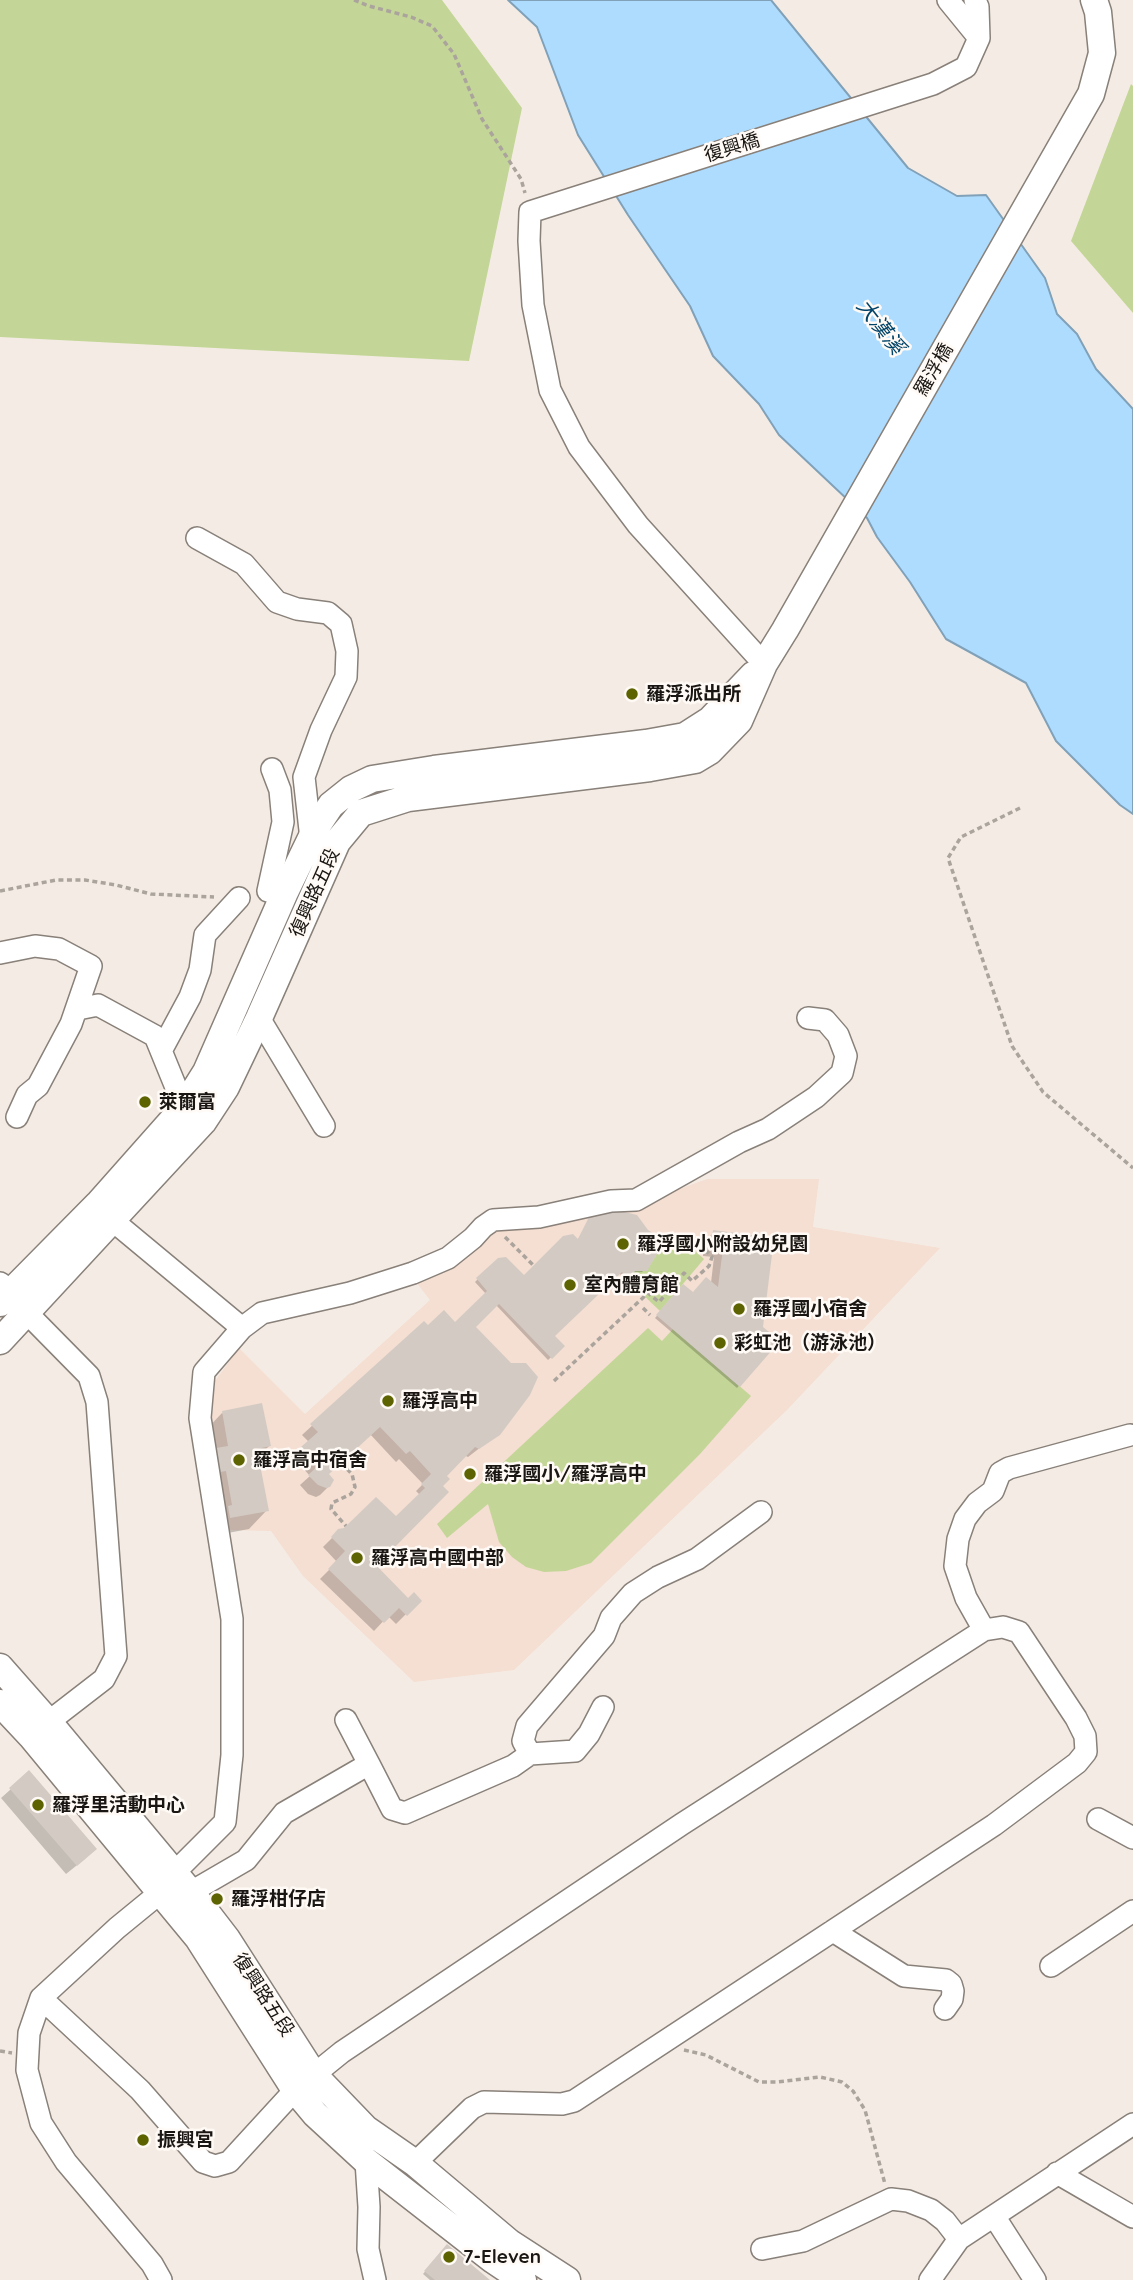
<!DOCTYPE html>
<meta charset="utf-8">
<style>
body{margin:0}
canvas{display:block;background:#f4ece4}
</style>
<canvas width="1133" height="2280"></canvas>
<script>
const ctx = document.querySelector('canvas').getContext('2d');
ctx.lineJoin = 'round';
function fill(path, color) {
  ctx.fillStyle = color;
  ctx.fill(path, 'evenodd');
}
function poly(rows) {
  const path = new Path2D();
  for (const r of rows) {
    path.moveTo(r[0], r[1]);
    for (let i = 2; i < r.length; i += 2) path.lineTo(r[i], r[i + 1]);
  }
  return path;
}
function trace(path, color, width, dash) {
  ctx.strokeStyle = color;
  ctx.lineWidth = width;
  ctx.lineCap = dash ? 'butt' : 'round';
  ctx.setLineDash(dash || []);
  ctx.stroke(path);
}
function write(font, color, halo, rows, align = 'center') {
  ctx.font = font + ' Quicksand,"Noto Sans TC",sans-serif';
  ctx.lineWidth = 5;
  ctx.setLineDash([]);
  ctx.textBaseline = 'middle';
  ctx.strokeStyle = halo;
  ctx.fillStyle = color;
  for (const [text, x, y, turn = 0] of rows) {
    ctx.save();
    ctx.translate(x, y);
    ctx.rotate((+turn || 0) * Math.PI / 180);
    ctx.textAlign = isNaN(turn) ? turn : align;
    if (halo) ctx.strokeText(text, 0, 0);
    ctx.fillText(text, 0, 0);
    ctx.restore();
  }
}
const education = poly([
 [707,1179,819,1179,813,1227,940,1248,787,1410,514,1670,414,1682,303,1576,271,1531,229,1530,212,1418,215,1381,239,1348,305,1414,430,1300,416,1282,459,1260,479,1247,489,1234,497,1229,638,1204]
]);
const green = poly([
 [0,0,442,0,522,108,469,361,0,337],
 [1131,84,1133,86,1133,313,1071,241],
 [656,1235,675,1252,685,1242,704,1259,660,1311,638,1290,651,1276,639,1277,633,1285,628,1278,635,1271,647,1270,658,1252,652,1246,657,1242],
 [648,1328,662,1341,673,1329,751,1396,700,1454,591,1563,566,1571,544,1572,526,1567,512,1557,499,1542,488,1504,447,1538,437,1524]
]);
const water = poly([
 [508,0,771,0,908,168,957,196,986,195,1045,278,1057,314,1077,334,1096,369,1133,409,1133,814,1120,805,1056,741,1026,683,946,639,910,582,877,537,867,518,779,435,759,404,713,356,690,306,628,215,578,135,537,27,508,0]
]);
const shadow = poly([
 [590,1218,650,1246,645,1269,642,1272,630,1273,625,1279,619,1273,553,1336,563,1346,548,1360,496,1305,474,1327,499,1433,468,1457,464,1455,444,1476,385,1553,376,1562,372,1559,370,1561,408,1600,419,1601,396,1624,388,1616,374,1631,320,1579,337,1562,323,1547,339,1531,395,1519,420,1495,416,1491,423,1484,399,1459,396,1462,370,1434,327,1474,330,1485,320,1495,316,1497,308,1494,300,1485,310,1476,293,1457,309,1442,302,1435,424,1323,428,1328,455,1324,486,1294,475,1282,498,1259,524,1277,577,1241],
 [714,1232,772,1239,761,1328,777,1342,737,1388,655,1318,683,1286,692,1294,711,1283,714,1257,703,1256,704,1242],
 [222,1413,269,1446,257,1458,267,1510,249,1529,212,1536,204,1432],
 [29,1773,86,1858,66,1874,1,1798],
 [447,2246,488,2280,430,2280,423,2274]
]);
const building = poly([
 [612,1209,637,1215,648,1230,656,1235,657,1242,652,1246,658,1252,647,1271,635,1271,628,1278,622,1272,555,1336,565,1346,552,1359,499,1304,476,1327,511,1363,526,1363,538,1377,530,1395,500,1435,479,1449,475,1447,447,1476,450,1479,443,1486,449,1492,387,1555,382,1551,372,1561,408,1598,414,1592,422,1601,407,1616,399,1608,384,1623,328,1569,345,1551,331,1537,338,1529,344,1528,376,1497,396,1516,425,1488,421,1484,431,1474,410,1451,406,1454,380,1427,329,1474,334,1480,330,1487,326,1488,318,1485,308,1475,318,1466,301,1447,318,1432,310,1424,424,1321,428,1325,444,1310,455,1322,487,1291,476,1278,498,1258,506,1257,524,1275,563,1236,573,1234,578,1239,589,1217],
 [713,1230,774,1238,763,1327,780,1341,740,1387,656,1315,683,1284,693,1292,706,1277,718,1287,723,1248,711,1247],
 [262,1403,271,1446,257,1449,269,1511,230,1518,228,1506,232,1505,226,1471,220,1472,216,1448,228,1446,222,1411],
 [29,1770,97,1849,77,1866,9,1788],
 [447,2244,490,2280,435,2280,424,2271]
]);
const path = poly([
 [354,0,369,6,411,17,432,26,454,54,482,119,521,179,525,193],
 [1020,808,961,837,948,858,1012,1046,1043,1092,1133,1168],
 [0,891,56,880,85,880,116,885,151,894,214,897],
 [505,1237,533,1265],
 [638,1278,644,1284],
 [643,1308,650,1315],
 [554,1381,648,1293,659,1302,684,1273,692,1281,709,1266,712,1257,694,1238],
 [341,1463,352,1474,355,1487,351,1494,332,1503,331,1509,346,1526],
 [684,2050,706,2055,759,2082,777,2082,820,2077,842,2082,853,2091,865,2110,885,2184],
 [0,2051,12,2053]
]);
const minor = poly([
 [948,0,979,38],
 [197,538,244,564,277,602,297,609,328,613,341,624,347,651,346,677,321,730,304,777,311,839],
 [764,664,638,525,579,447,550,390,533,305,529,241,530,212,933,84,966,67,979,38,978,7,975,0],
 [268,891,283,822,280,790,272,769],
 [0,953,35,946,59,949,91,966,71,1024,38,1086,27,1095,17,1117],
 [78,1009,98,1005,155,1036,184,1107,193,1115],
 [259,1018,324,1126],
 [162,1049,190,997,200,970,205,935,239,898],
 [102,1209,112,1220,242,1328],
 [0,1283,11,1291,26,1312,89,1376,97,1402,116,1656,104,1679,38,1730],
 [984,1630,966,1598,955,1566,958,1539,965,1519,977,1503,993,1491,1000,1473,1009,1468,1130,1435],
 [346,1720,369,1764],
 [530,1754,523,1741,527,1726,604,1636,611,1618,633,1593,658,1577,697,1559,761,1512],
 [1098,1819,1133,1838],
 [177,1892,191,1892,246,1860,284,1813,369,1764,392,1809,405,1813,513,1766,530,1754,575,1751,589,1734,603,1707],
 [833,1931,904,1976,946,1980,951,1984,953,1991,952,1999,945,2009],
 [1051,1966,1133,1911],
 [41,1998,140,2090,203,2162,215,2166,229,2162,295,2090,342,2052,682,1824,984,1630,1003,1627,1019,1632,1076,1718,1085,1736,1086,1752,1077,1763,994,1825,574,2101,562,2104,484,2102,472,2108,415,2163],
 [366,2161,369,2207,368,2249,375,2280],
 [1057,2173,1133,2217],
 [994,2216,1035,2280],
 [762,2249,803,2241,891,2199,908,2201,931,2210,945,2221,959,2239],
 [161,2280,152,2264,66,2162,41,2123,27,2070,29,2033,41,1998,117,1928,161,1892,175,1872,225,1822,232,1755,232,1619,200,1418,204,1372,242,1328,262,1313,350,1293,413,1273,448,1258,473,1238,483,1227,493,1220,539,1217,611,1201,636,1200,739,1142,768,1129,816,1097,842,1073,846,1056,838,1035,825,1020,808,1018],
 [930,2280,959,2239,1133,2124]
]);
const major = poly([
 [0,1303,98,1204,184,1107,206,1072,285,892,317,826,331,805,351,789,372,779,434,769,646,743,685,736,710,720,753,675],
 [0,1341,203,1122,226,1087,259,1018,337,842,361,813,408,798,650,768,695,760,710,751,739,721,764,664,785,630,1091,94,1102,53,1098,12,1094,0],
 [0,1667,52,1726,197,1900,227,1939,314,2075,366,2129,415,2163,510,2243,567,2280],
 [0,1703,31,1736,198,1938,295,2090,315,2114,366,2161,493,2260,523,2280]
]);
const markers = [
 [632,694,7,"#5d6300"],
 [145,1102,7,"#5d6300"],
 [623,1244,7,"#5d6300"],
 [570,1285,7,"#5d6300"],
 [739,1309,7,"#5d6300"],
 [720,1343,7,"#5d6300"],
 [388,1401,7,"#5d6300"],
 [239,1460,7,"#5d6300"],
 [470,1474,7,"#5d6300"],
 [357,1558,7,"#5d6300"],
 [38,1805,7,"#5d6300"],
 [217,1899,7,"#5d6300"],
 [143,2140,7,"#5d6300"],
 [449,2257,7,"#5d6300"]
];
const streetNames = [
 ["復興橋",732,148,-17],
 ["羅浮橋",934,370,-60],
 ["復興路五段",315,893,-66],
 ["復興路五段",263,1995,57]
];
const poiNames = [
 ["羅浮派出所",646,694],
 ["萊爾富",159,1102],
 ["羅浮國小附設幼兒園",637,1244],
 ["室內體育館",584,1285],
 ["羅浮國小宿舍",753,1309],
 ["彩虹池（游泳池）",734,1343],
 ["羅浮高中",402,1401],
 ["羅浮高中宿舍",253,1460],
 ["羅浮國小/羅浮高中",484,1474],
 ["羅浮高中國中部",371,1558],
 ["羅浮里活動中心",52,1805],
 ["羅浮柑仔店",231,1899],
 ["振興宮",157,2140],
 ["7-Eleven",463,2257]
];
const waterNames = [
 ["大漢溪",880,327,52]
];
fill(education, '#f5ded2');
fill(green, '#c4d697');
fill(water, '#aedcff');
trace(water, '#81a1b8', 2);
fill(shadow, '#0003');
fill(building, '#d3cbc3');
trace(minor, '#888079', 24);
trace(major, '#888079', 29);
trace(path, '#aaa49d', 3.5, [5, 3.5]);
trace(minor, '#fff', 21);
trace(major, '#fff', 26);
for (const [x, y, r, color] of markers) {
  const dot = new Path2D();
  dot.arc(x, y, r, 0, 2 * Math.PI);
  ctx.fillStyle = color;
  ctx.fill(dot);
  trace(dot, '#fffaf5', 2.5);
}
write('19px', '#191613', '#fffaf5', streetNames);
write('bold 19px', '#191613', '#fffaf5', poiNames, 'left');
write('italic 21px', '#004368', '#fffaf5', waterNames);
</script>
